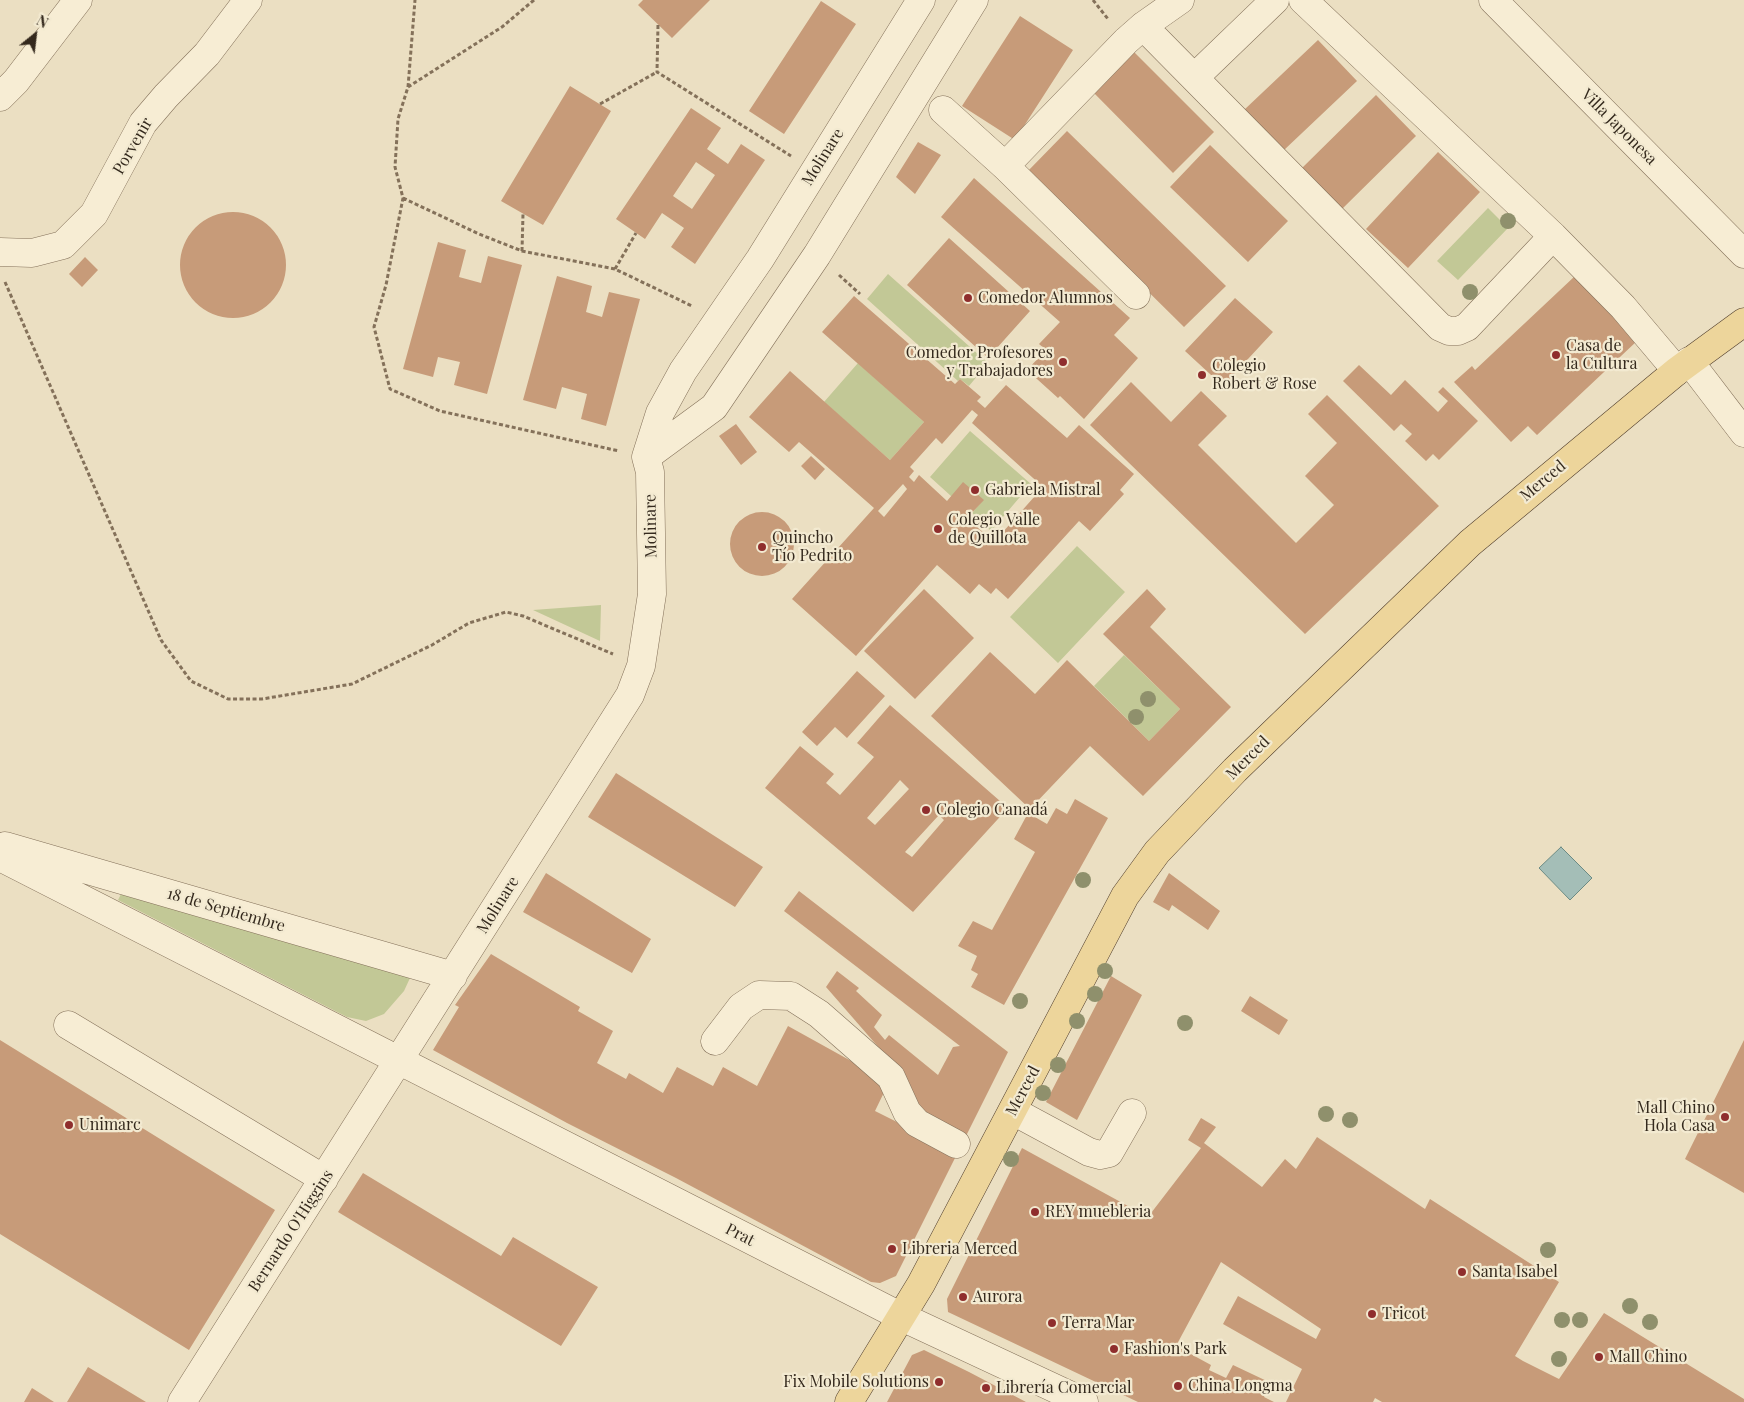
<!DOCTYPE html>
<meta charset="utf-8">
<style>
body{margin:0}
#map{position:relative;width:1744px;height:1402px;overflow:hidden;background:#ebdfc2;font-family:"Playfair Display",serif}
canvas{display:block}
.north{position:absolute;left:10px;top:10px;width:50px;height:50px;-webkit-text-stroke:4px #f3ead1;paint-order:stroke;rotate:29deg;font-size:14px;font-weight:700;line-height:20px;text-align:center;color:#34291d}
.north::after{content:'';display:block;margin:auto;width:18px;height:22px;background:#34291d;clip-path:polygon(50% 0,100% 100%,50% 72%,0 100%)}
</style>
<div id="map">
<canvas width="1744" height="1402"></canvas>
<div class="north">N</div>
</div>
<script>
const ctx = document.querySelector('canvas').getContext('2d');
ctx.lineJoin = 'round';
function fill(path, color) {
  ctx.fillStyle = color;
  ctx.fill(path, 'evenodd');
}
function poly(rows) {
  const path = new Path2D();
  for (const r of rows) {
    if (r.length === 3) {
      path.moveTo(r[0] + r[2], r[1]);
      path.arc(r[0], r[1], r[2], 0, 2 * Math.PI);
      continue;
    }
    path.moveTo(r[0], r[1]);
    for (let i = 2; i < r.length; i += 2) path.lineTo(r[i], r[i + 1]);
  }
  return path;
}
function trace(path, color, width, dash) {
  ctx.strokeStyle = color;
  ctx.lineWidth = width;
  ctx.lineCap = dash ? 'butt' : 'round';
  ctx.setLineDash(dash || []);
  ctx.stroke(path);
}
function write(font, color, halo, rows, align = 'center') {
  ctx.font = font + ' "Playfair Display",serif';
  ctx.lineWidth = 4.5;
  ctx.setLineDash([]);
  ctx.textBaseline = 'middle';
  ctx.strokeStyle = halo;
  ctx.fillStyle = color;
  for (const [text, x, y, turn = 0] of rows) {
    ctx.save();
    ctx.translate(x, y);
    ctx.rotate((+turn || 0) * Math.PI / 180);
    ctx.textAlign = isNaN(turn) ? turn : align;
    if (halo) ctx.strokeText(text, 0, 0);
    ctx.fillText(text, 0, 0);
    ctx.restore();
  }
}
const green = poly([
 [1488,208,1508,228,1458,280,1437,261],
 [888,274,988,363,969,386,960,379,958,381,867,299],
 [858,363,924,422,890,460,824,402],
 [970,431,1031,484,991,531,972,513,983,500,951,496,930,477],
 [1077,546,1125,592,1058,663,1010,617],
 [601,605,600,641,533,610],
 [1124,655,1180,709,1149,741,1094,686],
 [123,890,410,978,404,991,384,1014,366,1021,347,1017,118,900]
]);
const water = poly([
 [1561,847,1592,878,1570,900,1539,868,1561,847]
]);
const building = poly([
 [643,0,710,0,672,38,638,5],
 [821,1,856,24,784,134,749,111],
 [1020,16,1073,50,1015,140,962,106],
 [1318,40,1357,81,1283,151,1244,110],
 [1133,51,1214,132,1173,173,1092,91],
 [570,86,611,111,543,225,501,201],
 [1376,95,1416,136,1342,209,1302,168],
 [691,108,721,128,707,149,728,164,741,144,765,160,695,264,671,247,684,228,662,213,645,239,616,219],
 [696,162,715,175,692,209,673,196],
 [1067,131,1226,286,1184,327,1027,172],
 [918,142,941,155,915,194,896,177],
 [1210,145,1288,221,1248,262,1170,187],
 [1438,152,1480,192,1408,268,1366,229],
 [974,178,1130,318,1114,335,1138,358,1084,419,1060,396,1058,398,1027,370,1046,350,1039,344,1060,322,941,217],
 [233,265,53],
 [949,238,1030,311,988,358,907,285],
 [438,242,466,250,459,277,481,283,488,256,522,265,487,394,454,385,460,362,438,357,433,377,403,369],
 [85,257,98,270,82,287,69,274],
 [557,276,592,286,586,312,602,317,609,292,640,299,606,426,581,419,587,394,562,387,556,409,523,400],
 [1575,276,1637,341,1537,435,1528,426,1511,442,1454,382,1472,366,1475,370],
 [854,296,955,384,960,379,981,397,977,401,985,408,1006,385,1067,438,1079,425,1134,474,1120,490,1124,494,1090,531,1079,521,1008,599,996,588,991,594,979,584,970,594,937,565,856,656,792,599,874,508,799,442,789,452,749,417,790,371,890,460,924,422,822,332],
 [972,410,978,415,972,423,1043,487,994,542,967,518,984,500,963,482,947,501,919,475,914,482,909,477,914,471,910,467,936,438,942,444],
 [903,484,907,489,884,517,878,511],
 [1235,298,1273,332,1223,386,1185,351],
 [1359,365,1391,395,1405,380,1438,412,1448,401,1438,392,1443,387,1478,421,1439,460,1433,454,1426,461,1405,441,1412,434,1401,424,1394,431,1343,381],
 [1131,382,1171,422,1201,391,1227,416,1198,445,1296,543,1334,505,1305,476,1337,443,1308,414,1327,395,1439,506,1305,634,1090,425],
 [736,424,757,452,741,465,719,436],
 [811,456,825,469,815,480,801,466],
 [762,544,32],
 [924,589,974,638,915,699,864,651],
 [1147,589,1166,609,1150,627,1231,707,1143,796,1090,746,1030,809,931,716,990,652,1035,694,1067,660,1149,741,1180,709,1103,634],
 [857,671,885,696,847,738,835,727,817,746,802,732],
 [890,705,1008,808,913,912,765,788,800,746,834,774,826,783,840,795,874,757,857,743],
 [900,780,909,789,875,825,867,818],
 [939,815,944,820,912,857,905,852],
 [616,773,763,867,735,907,588,817],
 [1075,799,1108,818,1004,1005,971,987,978,974,971,970,977,956,958,946,973,921,992,930,1035,852,1014,839,1028,813,1047,824,1056,808,1067,814],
 [546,873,651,939,632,973,523,912],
 [1169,873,1220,911,1208,930,1172,905,1169,911,1153,902],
 [799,891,1008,1052,896,1276,880,1283,871,1282,676,1178,567,1123,433,1050,459,1007,455,1005,491,954,580,1007,578,1011,613,1031,597,1063,626,1079,629,1073,663,1093,677,1067,713,1086,723,1067,757,1086,788,1026,889,1082,875,1111,953,1150,928,1120,887,1057,826,987,837,971,859,988,856,991,882,1015,874,1027,885,1040,889,1035,938,1075,953,1047,960,1046,784,911],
 [1111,976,1142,995,1077,1120,1046,1102],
 [1250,996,1288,1020,1279,1035,1241,1011],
 [0,1040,275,1210,189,1350,0,1234],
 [1744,1040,1744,1193,1685,1159],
 [1201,1118,1216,1127,1204,1143,1262,1187,1285,1159,1296,1169,1317,1137,1425,1209,1430,1199,1559,1282,1515,1356,1523,1361,1559,1379,1604,1313,1744,1399,1744,1402,1382,1402,1375,1398,1373,1402,1286,1402,1302,1369,1223,1324,1238,1296,1316,1339,1321,1329,1221,1262,1176,1346,1211,1365,1209,1370,1226,1378,1233,1365,1271,1383,1264,1397,1274,1402,1138,1402,948,1312,947,1299,1022,1148,1148,1217,1201,1148,1188,1140],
 [363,1173,501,1256,513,1237,598,1287,561,1346,338,1212],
 [924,1350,969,1372,1026,1402,887,1402,912,1355],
 [88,1367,146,1402,67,1402],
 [32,1388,54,1402,24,1402]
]);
const path = poly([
 [534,0,502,27,408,87,398,119,395,167,403,198,386,285,374,327,390,389,440,411,619,451],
 [1093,0,1108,19],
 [658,25,657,72,791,156],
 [408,87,415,0],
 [600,104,657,72],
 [403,198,479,234,522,251,615,269,692,306],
 [522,251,523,214],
 [615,269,636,233],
 [839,275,860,294],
 [5,282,161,640,191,681,228,699,262,699,352,684,432,645,469,623,506,612,523,616,613,654]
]);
const minor = poly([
 [1303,0,1553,236,1623,307,1677,371],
 [1493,0,1744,254],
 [1143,26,1440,327,1449,331,1458,331,1467,327,1553,236],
 [1195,77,1275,0],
 [0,97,16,81,78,0],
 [943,110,1005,166,1136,295],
 [1005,166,1126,41,1143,26,1180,0],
 [0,252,32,253,63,245,94,214,143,123,166,96,207,54,248,0],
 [1689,361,1744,433],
 [646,457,714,407,817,255,974,0],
 [5,846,453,976],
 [0,857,902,1317,1084,1402],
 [68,1025,324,1179],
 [715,1041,741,1007,759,995,791,996,819,1014,891,1077,907,1112,917,1123,956,1144],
 [1013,1111,1089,1152,1100,1155,1109,1153,1132,1113],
 [182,1402,630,695,641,666,652,594,650,472,646,457,660,413,683,371,760,259,921,0]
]);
const major = poly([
 [849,1402,921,1284,1125,896,1157,852,1235,770,1470,543,1677,371,1744,322]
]);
const trees = [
 [1508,221],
 [1470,292],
 [1148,699],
 [1136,717],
 [1083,880],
 [1105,971],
 [1095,994],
 [1020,1001],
 [1077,1021],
 [1185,1023],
 [1058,1065],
 [1043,1093],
 [1326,1114],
 [1350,1120],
 [1011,1159],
 [1548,1250],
 [1630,1306],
 [1562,1320],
 [1580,1320],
 [1650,1322],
 [1559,1359]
];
const markers = [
 [968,298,5,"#8f2e2d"],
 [1556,355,5,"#8f2e2d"],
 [1063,362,5,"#8f2e2d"],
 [1202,375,5,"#8f2e2d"],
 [975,490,5,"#8f2e2d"],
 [938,529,5,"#8f2e2d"],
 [762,547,5,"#8f2e2d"],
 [926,810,5,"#8f2e2d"],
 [1725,1117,5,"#8f2e2d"],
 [69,1125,5,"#8f2e2d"],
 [1035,1212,5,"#8f2e2d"],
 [892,1249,5,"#8f2e2d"],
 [1462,1272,5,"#8f2e2d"],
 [963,1297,5,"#8f2e2d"],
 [1372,1314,5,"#8f2e2d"],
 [1052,1323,5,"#8f2e2d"],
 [1114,1349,5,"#8f2e2d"],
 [1599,1357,5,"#8f2e2d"],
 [939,1382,5,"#8f2e2d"],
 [1178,1386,5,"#8f2e2d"],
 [986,1388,5,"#8f2e2d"]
];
const streetNames = [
 ["Villa Japonesa",1619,127,45],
 ["Porvenir",133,146,-60],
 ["Molinare",823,157,-58],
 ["Merced",1543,481,-40],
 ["Molinare",651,526,-91],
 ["Merced",1248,758,-45],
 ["Molinare",498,905,-58],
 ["18 de Septiembre",226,910,16],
 ["Merced",1023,1091,-62],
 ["Bernardo O'Higgins",291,1231,-57],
 ["Prat",740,1235,27]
];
const poiNames = [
 ["Comedor Alumnos",978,298],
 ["Casa de",1566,346],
 ["la Cultura",1566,364],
 ["Comedor Profesores",1053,353,"right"],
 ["y Trabajadores",1053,371,"right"],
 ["Colegio",1212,366],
 ["Robert & Rose",1212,384],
 ["Gabriela Mistral",985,490],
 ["Colegio Valle",948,520],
 ["de Quillota",948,538],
 ["Quincho",772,538],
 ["Tío Pedrito",772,556],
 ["Colegio Canadá",936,810],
 ["Mall Chino",1715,1108,"right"],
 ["Hola Casa",1715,1126,"right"],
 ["Unimarc",79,1125],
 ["REY muebleria",1045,1212],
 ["Libreria Merced",902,1249],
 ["Santa Isabel",1472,1272],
 ["Aurora",973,1297],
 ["Tricot",1382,1314],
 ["Terra Mar",1062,1323],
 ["Fashion's Park",1124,1349],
 ["Mall Chino",1609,1357],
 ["Fix Mobile Solutions",929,1382,"right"],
 ["China Longma",1188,1386],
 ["Librería Comercial",996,1388]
];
fill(green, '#c2c896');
fill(water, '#a4beb7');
trace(water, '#6c8b84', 1);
fill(building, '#c79b79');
trace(minor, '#84715a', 29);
trace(major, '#523f2e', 29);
trace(path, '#84715a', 3, [4, 2.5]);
trace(minor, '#f7edd4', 28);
trace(major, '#edd59b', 28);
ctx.fillStyle = '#8f906c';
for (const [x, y] of trees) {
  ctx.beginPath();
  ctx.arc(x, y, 8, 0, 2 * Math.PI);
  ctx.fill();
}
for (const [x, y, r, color] of markers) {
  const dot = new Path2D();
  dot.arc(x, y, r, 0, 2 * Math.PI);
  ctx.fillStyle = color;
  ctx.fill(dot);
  trace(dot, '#f3ead1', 2);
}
write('16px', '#34291d', '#f3ead1', streetNames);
write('16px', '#34291d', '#f3ead1', poiNames, 'left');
</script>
